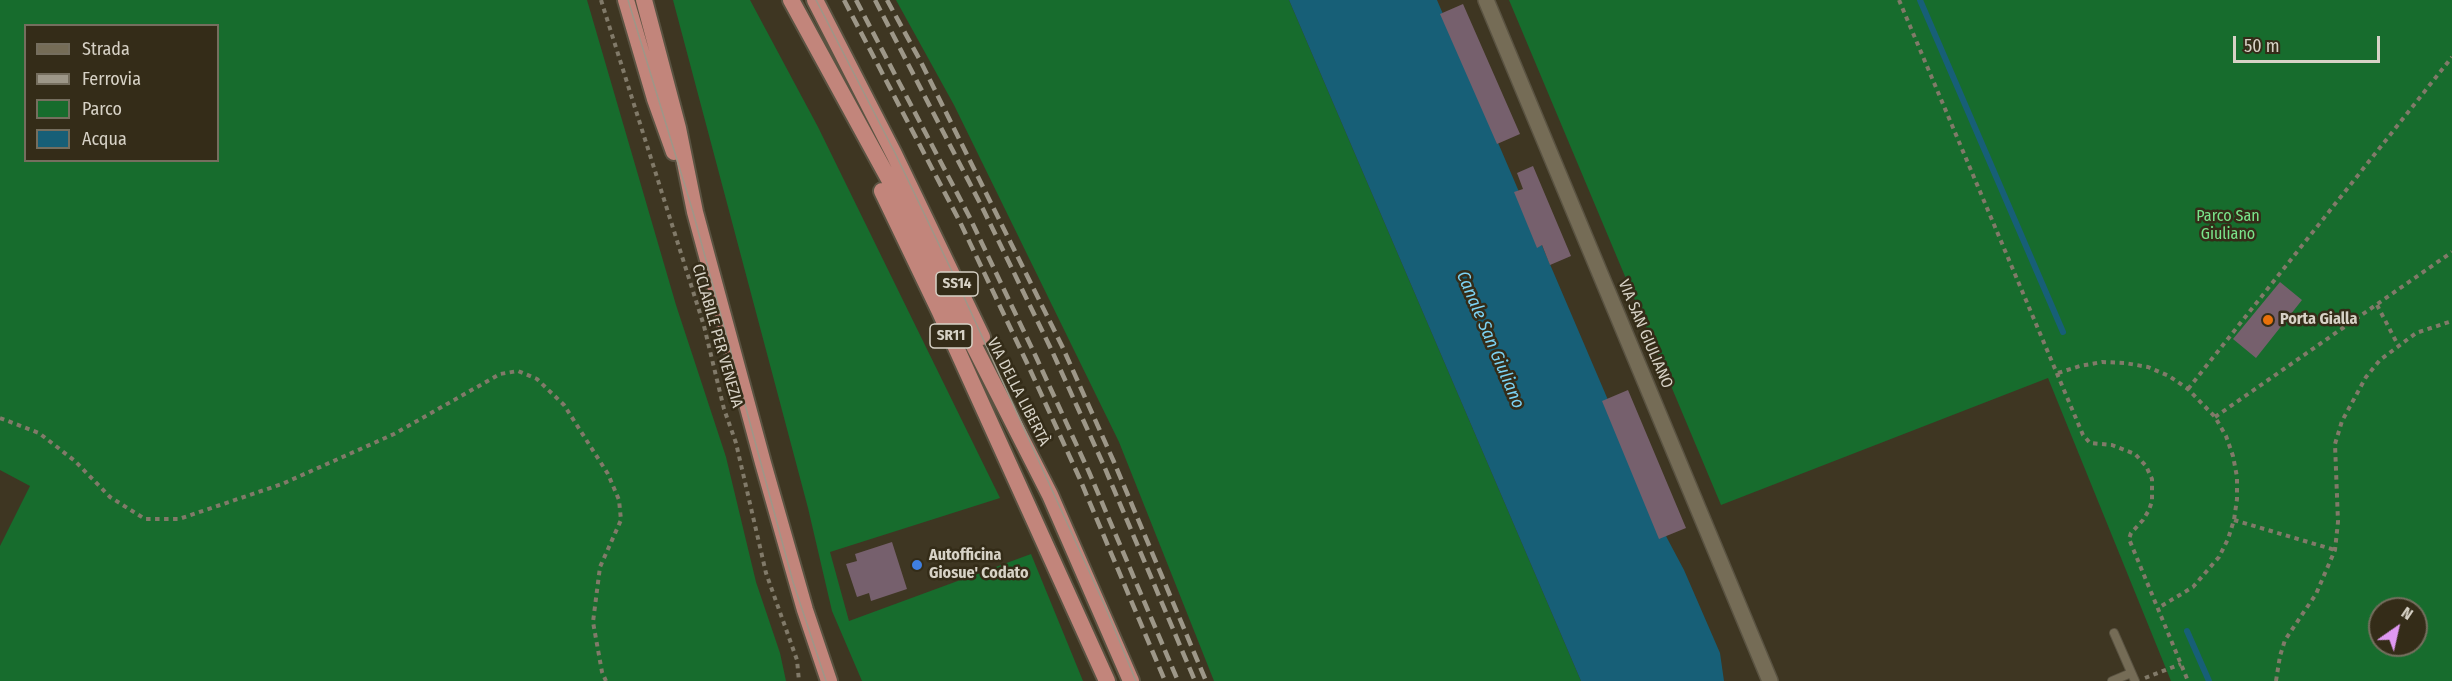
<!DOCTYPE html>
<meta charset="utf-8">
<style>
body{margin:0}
#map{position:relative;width:2452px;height:681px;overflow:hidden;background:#3e3622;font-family:"Fira Sans Condensed",sans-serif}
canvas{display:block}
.legend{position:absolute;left:24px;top:24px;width:195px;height:138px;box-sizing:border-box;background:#342c18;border:2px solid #756e5e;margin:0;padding:8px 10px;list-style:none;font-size:18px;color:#d7d2c6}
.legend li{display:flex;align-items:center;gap:12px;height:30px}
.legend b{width:30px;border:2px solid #756e5e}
.north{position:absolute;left:2368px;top:597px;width:60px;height:60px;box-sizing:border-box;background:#342c18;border:2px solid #756e5e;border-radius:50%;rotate:34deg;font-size:16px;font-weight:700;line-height:24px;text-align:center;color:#d7d2c6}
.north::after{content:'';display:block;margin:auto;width:21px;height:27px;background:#df98f2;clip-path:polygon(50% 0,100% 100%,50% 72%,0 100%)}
.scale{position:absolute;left:2233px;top:36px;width:147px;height:27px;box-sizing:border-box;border:3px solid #d7d2c6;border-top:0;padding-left:8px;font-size:18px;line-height:21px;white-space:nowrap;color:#d7d2c6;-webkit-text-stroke:4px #342c18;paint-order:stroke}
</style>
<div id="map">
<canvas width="2452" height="681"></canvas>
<ul class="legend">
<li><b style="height:8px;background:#756c56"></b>Strada</li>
<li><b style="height:8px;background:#9d9788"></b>Ferrovia</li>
<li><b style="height:16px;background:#176c2d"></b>Parco</li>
<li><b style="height:16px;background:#175f77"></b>Acqua</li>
</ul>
<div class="north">N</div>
<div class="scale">50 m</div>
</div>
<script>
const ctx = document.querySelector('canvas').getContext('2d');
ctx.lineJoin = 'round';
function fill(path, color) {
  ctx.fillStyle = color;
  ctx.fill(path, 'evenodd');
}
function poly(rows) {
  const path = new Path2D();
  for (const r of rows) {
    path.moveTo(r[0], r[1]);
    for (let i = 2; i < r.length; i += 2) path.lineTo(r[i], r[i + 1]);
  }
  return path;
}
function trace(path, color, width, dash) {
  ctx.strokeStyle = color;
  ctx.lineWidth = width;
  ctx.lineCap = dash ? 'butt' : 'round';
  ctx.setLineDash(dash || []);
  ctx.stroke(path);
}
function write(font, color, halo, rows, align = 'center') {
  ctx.font = font + ' "Fira Sans Condensed",sans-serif';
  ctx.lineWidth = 5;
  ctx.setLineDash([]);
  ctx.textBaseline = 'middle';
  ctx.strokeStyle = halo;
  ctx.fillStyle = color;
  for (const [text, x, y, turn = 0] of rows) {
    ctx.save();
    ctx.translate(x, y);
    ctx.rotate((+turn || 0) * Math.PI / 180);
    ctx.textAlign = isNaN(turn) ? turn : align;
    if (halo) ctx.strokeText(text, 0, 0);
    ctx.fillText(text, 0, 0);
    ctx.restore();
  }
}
const green = poly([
 [0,0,587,0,676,305,726,457,756,582,780,653,786,681,0,681,0,546,30,486,0,470],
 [26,26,218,26,218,160,26,160],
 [673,0,750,0,818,127,1000,498,830,552,849,621,1031,554,1083,681,862,681,832,611,808,508],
 [896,0,1289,0,1581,681,1214,681,1119,442,954,105],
 [1509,0,2452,0,2452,681,2171,681,2048,378,1721,505],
 [2380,609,2416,609,2416,645,2380,645]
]);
const water = poly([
 [1289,0,1437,0,1667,538,1684,570,1720,653,1724,681,1581,681]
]);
const stream = poly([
 [1920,0,2063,332],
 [2187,631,2209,681]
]);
const building = poly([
 [1463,4,1520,134,1497,144,1440,14],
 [1533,166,1571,256,1550,265,1542,245,1537,248,1514,192,1523,189,1517,173],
 [2280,282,2302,300,2256,358,2233,339],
 [1628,390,1686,528,1659,539,1602,401],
 [892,542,907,589,871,601,869,593,857,597,846,564,857,561,855,554]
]);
const path = poly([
 [601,0,704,326,724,409,736,443,766,573,797,660,799,681],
 [1899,0,2083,435,2090,443,2112,445,2135,454,2146,466,2152,479,2152,501,2149,510,2143,520,2131,533,2129,539,2188,681],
 [2377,305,2398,345],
 [2058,373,2080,366,2102,362,2125,363,2148,367,2169,376,2188,389,2215,417,2226,436,2233,456,2237,477,2237,499,2234,520,2228,539,2219,557,2193,587,2158,608],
 [2188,389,2452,57],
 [2215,417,2452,252],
 [0,418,39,433,75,461,110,497,145,519,179,519,282,484,394,434,500,374,518,371,537,379,564,405,608,474,619,500,621,520,600,567,593,622,602,672,606,681],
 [2234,520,2335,550],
 [2145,678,2181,664],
 [2276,681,2280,656,2285,640,2316,594,2335,550,2338,522,2335,444,2342,421,2366,377,2380,360,2416,333,2452,321]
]);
const service = poly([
 [2114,633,2135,681],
 [2112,681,2131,673]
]);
const minor = poly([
 [1486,0,1770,681]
]);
const trunk = poly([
 [626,0,655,99,674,152],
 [644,0,678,128,695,212,763,463,805,610,829,681],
 [791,0,891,183,1050,495,1131,681],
 [815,0,894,154,982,337],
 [882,191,940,312,1107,681]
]);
const tram = poly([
 [628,0,693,212,793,582,826,681],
 [816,0,895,153,959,286,1105,606,1136,681]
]);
const rail = poly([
 [844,0,960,222,1027,363,1079,477,1165,681],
 [856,0,969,216,1037,359,1089,472,1178,681],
 [875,0,983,209,1052,351,1104,466,1195,681],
 [887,0,921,62,1062,346,1114,462,1206,681]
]);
const markers = [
 [2268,320,6,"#e8710a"],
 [917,565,6,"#3f7fe0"]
];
const shields = [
 [957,284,42],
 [951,336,42]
];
const shieldNames = [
 ["SS14",957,284],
 ["SR11",951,336]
];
const parkNames = [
 ["Parco San",2228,217],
 ["Giuliano",2228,235]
];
const poiNames = [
 ["Porta Gialla",2280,320],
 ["Autofficina",929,556],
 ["Giosue' Codato",929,574]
];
const streetNames = [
 ["VIA SAN GIULIANO",1645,334,67],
 ["CICLABILE PER VENEZIA",717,336,74],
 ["VIA DELLA LIBERTÀ",1018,392,63]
];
const waterNames = [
 ["Canale San Giuliano",1490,340,67]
];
fill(green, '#176c2d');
fill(water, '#175f77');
trace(stream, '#175f77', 6);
fill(building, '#76606d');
trace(service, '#5a5342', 10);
trace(minor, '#5a5342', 18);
trace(trunk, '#5a5342', 20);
trace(path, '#817a69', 4, [4.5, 4.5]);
trace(service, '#756c56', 8);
trace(minor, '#756c56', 15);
trace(trunk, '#c2857b', 16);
trace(tram, '#9d9788', 1.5);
trace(rail, '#9d9788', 4.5, [12, 6]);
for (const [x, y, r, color] of markers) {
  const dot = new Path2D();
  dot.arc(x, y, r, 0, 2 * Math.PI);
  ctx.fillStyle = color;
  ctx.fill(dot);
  trace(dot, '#342c18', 2);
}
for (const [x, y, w] of shields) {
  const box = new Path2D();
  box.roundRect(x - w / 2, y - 12, w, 24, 4.5);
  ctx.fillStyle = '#342c18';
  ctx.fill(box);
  trace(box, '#d7d2c6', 1.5);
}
write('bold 15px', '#d7d2c6', null, shieldNames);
write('16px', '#7ae48a', '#342c18', parkNames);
write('bold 16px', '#d7d2c6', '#342c18', poiNames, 'left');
write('16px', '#d7d2c6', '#342c18', streetNames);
write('italic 18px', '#7cd2f3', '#342c18', waterNames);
</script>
